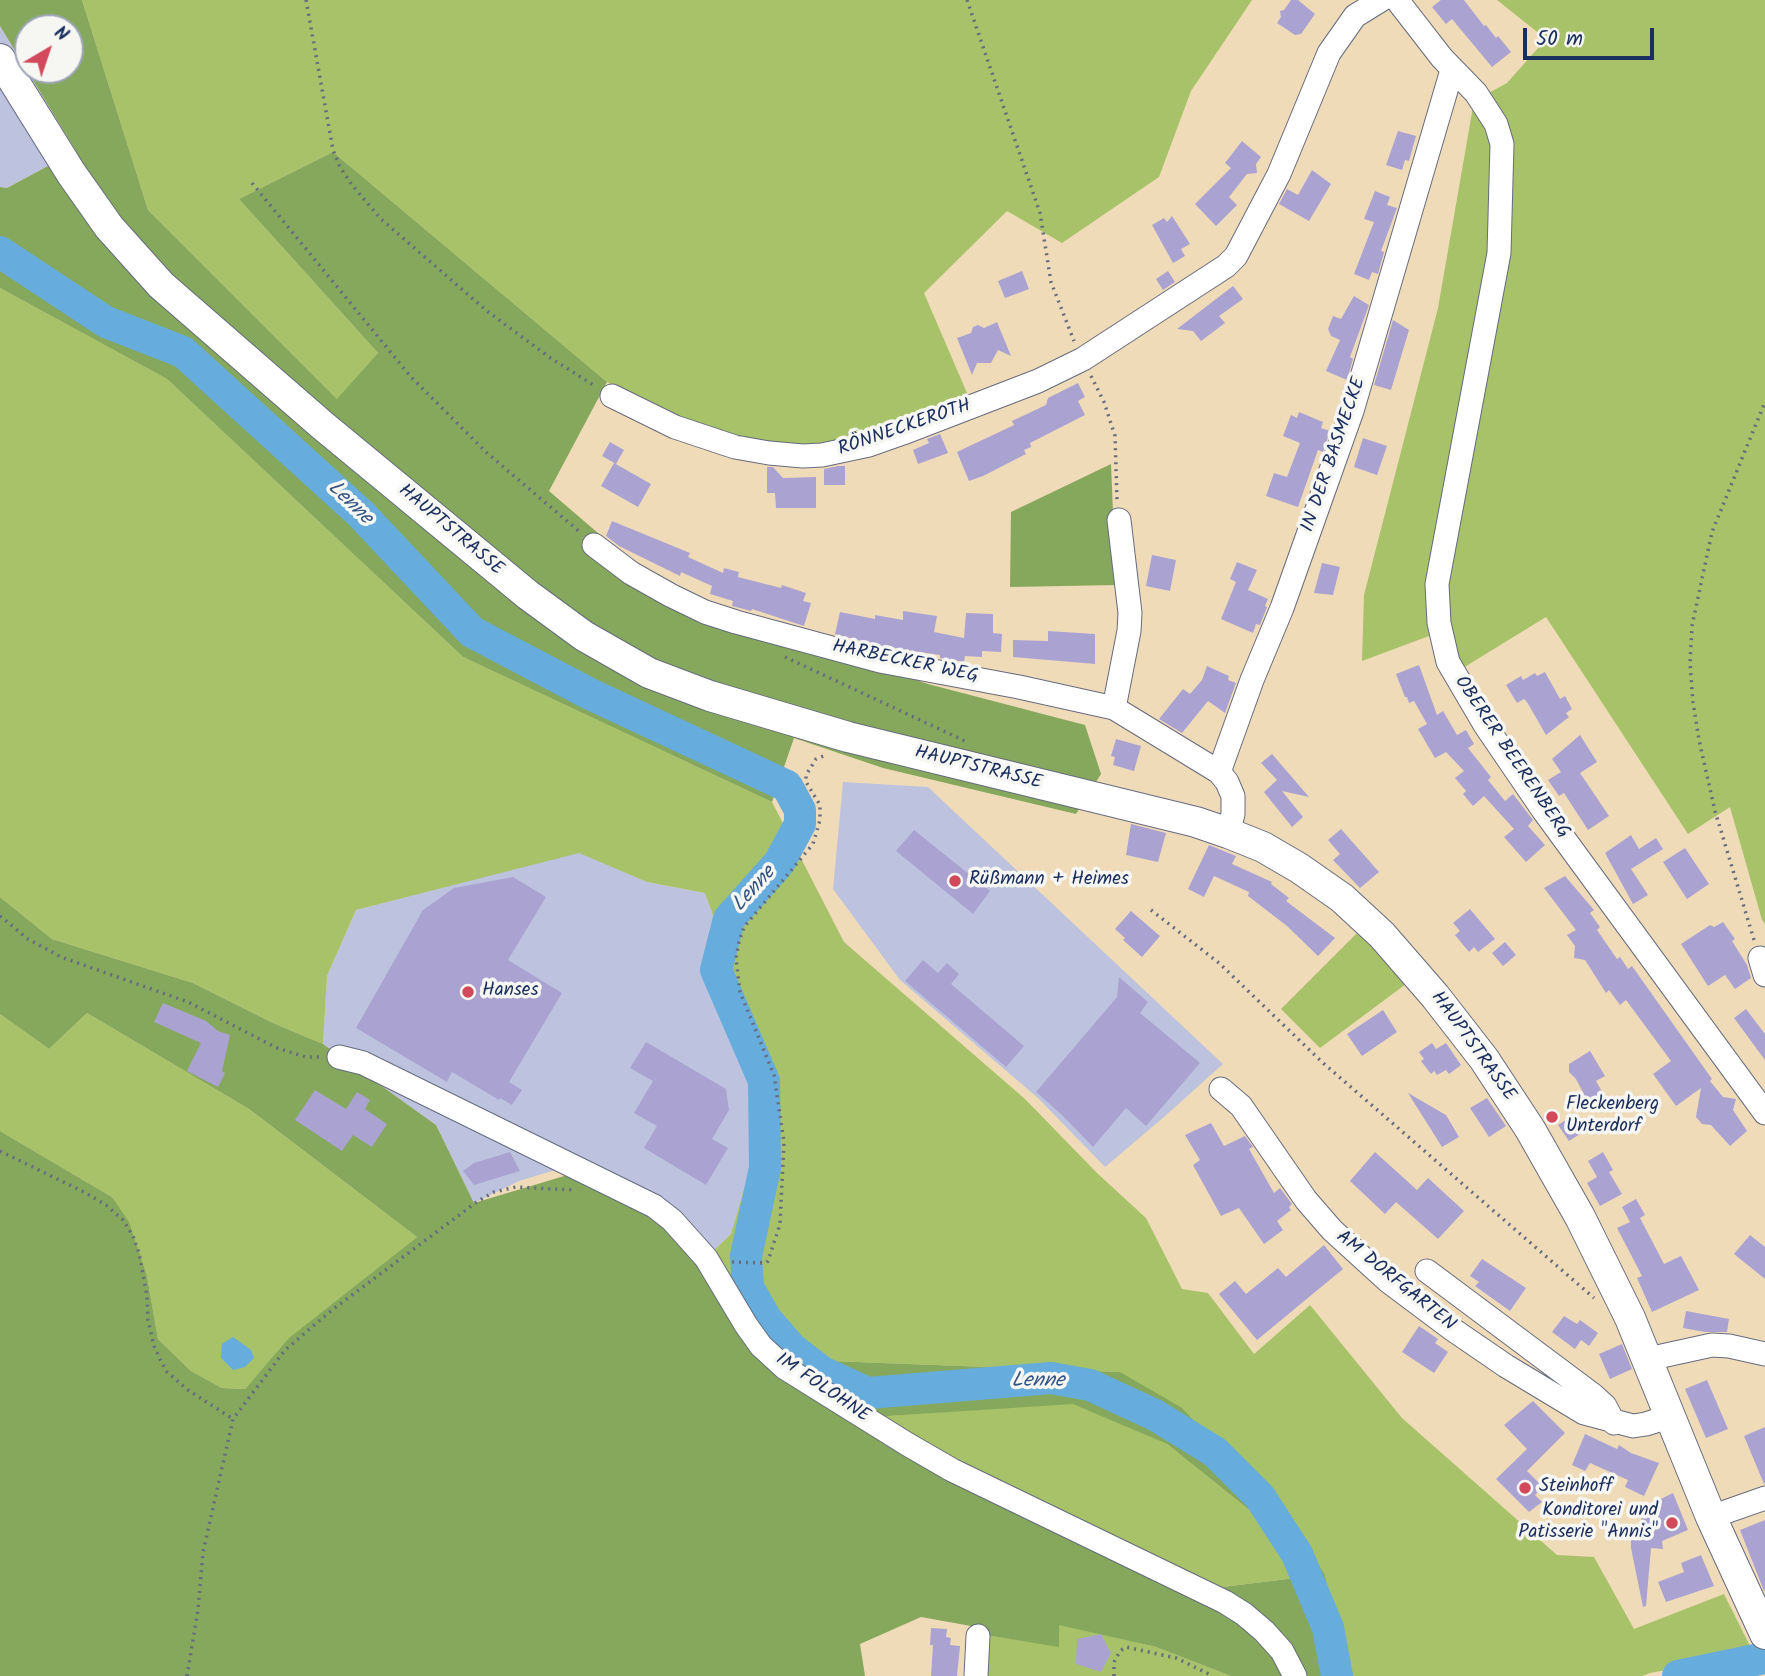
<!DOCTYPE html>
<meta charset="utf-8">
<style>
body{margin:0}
#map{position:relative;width:1765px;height:1676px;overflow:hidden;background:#f0dbb9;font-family:Kalam,sans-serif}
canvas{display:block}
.north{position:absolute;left:14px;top:14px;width:70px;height:70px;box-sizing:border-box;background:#f6f6f2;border:2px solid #9ea6b7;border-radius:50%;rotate:39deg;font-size:19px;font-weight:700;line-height:28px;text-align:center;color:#1b2f5e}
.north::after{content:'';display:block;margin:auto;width:24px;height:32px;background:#d1495b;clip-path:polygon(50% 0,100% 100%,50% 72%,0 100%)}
.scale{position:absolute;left:1523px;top:28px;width:131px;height:32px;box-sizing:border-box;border:4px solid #1b2f5e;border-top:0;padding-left:9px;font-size:21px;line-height:24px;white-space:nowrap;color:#1b2f5e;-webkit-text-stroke:5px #f6f6f2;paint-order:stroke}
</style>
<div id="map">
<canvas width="1765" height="1676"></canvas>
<div class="north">N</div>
<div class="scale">50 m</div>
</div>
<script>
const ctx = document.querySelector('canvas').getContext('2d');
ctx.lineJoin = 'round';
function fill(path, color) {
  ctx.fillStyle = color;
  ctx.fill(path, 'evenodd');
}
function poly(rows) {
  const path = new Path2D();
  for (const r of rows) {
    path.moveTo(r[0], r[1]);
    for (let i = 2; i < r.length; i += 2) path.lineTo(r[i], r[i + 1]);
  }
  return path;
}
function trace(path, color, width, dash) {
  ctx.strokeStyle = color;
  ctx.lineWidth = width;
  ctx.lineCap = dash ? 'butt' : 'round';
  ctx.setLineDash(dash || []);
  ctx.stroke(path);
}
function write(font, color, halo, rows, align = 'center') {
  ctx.font = font + ' Kalam,sans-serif';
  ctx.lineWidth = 7;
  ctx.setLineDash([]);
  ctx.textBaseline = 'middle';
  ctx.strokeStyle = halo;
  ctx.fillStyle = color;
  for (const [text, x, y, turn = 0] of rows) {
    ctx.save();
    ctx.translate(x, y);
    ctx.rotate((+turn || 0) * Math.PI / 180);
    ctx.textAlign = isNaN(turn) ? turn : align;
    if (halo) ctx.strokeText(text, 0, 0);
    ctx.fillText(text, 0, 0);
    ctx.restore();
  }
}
const industrial = poly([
 [0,26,76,151,7,188,0,187],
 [843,782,928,787,1223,1064,1164,1117,1105,1167,1038,1098,900,980,833,889],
 [579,852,647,882,705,893,774,1086,731,1234,706,1258,582,1162,519,1181,474,1203,436,1125,323,1044,327,976,356,910]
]);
const green = poly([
 [82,0,1252,0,1191,91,1159,177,1062,243,1007,211,924,293,967,393,899,428,805,454,675,422,607,382,333,152,239,199,378,353,338,400,148,210],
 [1497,0,1765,0,1765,924,1762,920,1730,807,1688,834,1546,617,1458,671,1437,633,1362,661,1364,595,1438,308,1474,101,1507,83,1546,39],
 [0,288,167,379,463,657,772,802,844,942,1025,1099,1097,1173,1146,1218,1182,1289,1208,1293,1254,1354,1310,1305,1402,1418,1557,1555,1594,1557,1634,1629,1724,1594,1754,1654,1650,1673,1642,1676,1346,1676,1325,1575,1294,1551,1296,1578,1198,1590,872,1417,1073,1403,1167,1444,1278,1533,1120,1372,829,1361,745,1306,706,1258,731,1234,774,1086,705,893,647,882,579,853,356,910,327,976,323,1044,273,1023,193,983,52,939,0,897],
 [1358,932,1406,984,1320,1048,1281,1009],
 [87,1013,249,1109,417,1237,290,1338,245,1389,222,1388,191,1371,158,1339,147,1276,112,1197,0,1131,0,1014,49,1049],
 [1058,1624,1156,1647,1231,1676,983,1676,986,1635,1059,1646]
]);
const forest = poly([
 [0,0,82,0,148,210,337,399,378,353,239,199,333,152,607,382,549,491,626,557,705,612,928,684,1085,725,1101,774,1076,814,883,768,794,738,772,802,463,657,167,379,0,288,0,187,7,188,76,151,0,26],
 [28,28,70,28,70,70,28,70],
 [1111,464,1116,585,1010,587,1011,512],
 [0,897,52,939,193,983,273,1023,323,1044,436,1125,474,1203,581,1171,657,1212,745,1306,829,1361,1120,1372,1182,1408,1288,1522,1278,1533,1167,1444,1073,1404,873,1417,1198,1590,1296,1578,1294,1550,1305,1543,1325,1575,1346,1676,1231,1676,1156,1647,1059,1625,1059,1647,986,1635,971,1626,921,1617,860,1644,865,1676,0,1676,0,1131,112,1197,129,1222,147,1276,158,1339,191,1371,222,1388,245,1389,289,1338,417,1237,249,1109,87,1013,49,1049,0,1014]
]);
const water = poly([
 [233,1337,251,1350,254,1358,245,1367,233,1370,221,1358,222,1344]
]);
const river = poly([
 [0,252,106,322,183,352,361,514,472,632,590,694,787,786,800,810,800,824,779,863,729,919,716,970,764,1081,765,1168,746,1256,748,1287,766,1319,792,1349,822,1372,868,1393,1051,1378,1090,1385,1155,1415,1215,1452,1260,1497,1297,1554,1328,1628,1337,1676],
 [1678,1676,1765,1658]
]);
const building = poly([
 [1291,0,1298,0,1315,14,1301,34,1295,35,1277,23,1281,17,1280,11,1284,10],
 [1441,0,1464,0,1484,26,1486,25,1496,38,1498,36,1511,52,1492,67,1452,19,1446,24,1432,7],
 [1398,131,1416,136,1409,161,1405,160,1402,170,1386,165],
 [1242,141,1261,157,1256,164,1257,173,1247,174,1229,197,1237,205,1216,226,1195,204,1231,168,1225,163],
 [1312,170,1331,184,1309,221,1279,204,1287,189,1298,195],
 [1375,191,1390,197,1387,205,1397,208,1381,251,1384,252,1378,274,1372,272,1369,280,1354,274,1374,222,1364,219],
 [1172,216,1190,244,1181,249,1185,256,1173,263,1152,225,1164,218,1167,222],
 [1022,271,1029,289,1005,298,998,281],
 [1168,271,1175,282,1163,290,1156,279],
 [1233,286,1243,299,1219,316,1225,323,1201,341,1193,331,1177,329],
 [1354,296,1369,305,1350,357,1353,359,1347,380,1326,371,1340,340,1331,336,1328,329,1333,316,1341,319],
 [1393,320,1409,330,1391,390,1374,385],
 [997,322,1011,356,998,350,991,363,977,363,972,375,957,338,971,333,973,327,978,325,984,328],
 [1078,383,1085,397,1078,401,1085,415,1030,443,1031,447,1024,450,1026,454,983,476,969,481,957,452,1014,425,1012,421,1046,405,1048,398],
 [1299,412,1323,422,1321,428,1330,431,1323,452,1318,450,1298,507,1266,496,1274,473,1287,477,1300,443,1283,436,1291,415,1297,418],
 [940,434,948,453,918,464,913,450,929,443,927,439],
 [1363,438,1387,446,1377,475,1354,467],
 [610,442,624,450,616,464,602,456],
 [614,463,651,484,638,507,601,486],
 [838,466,845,466,845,485,824,485,824,469],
 [767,467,773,467,783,478,816,477,816,508,776,508,775,493,767,493],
 [612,521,690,553,688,557,723,573,724,568,739,572,738,577,781,588,782,585,806,593,803,601,811,603,804,626,752,609,751,611,732,606,733,601,710,594,712,586,681,572,680,576,619,546,606,536],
 [1152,555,1176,560,1170,591,1146,586],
 [1237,562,1257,570,1248,590,1268,599,1265,606,1267,607,1260,625,1256,624,1253,633,1221,619,1236,582,1230,579],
 [1322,563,1340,567,1333,595,1314,593],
 [903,611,937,616,934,632,964,638,966,613,993,614,993,633,1002,634,1001,652,982,651,982,657,965,656,964,662,940,658,940,655,880,646,835,634,840,612,875,619,875,615,903,620],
 [1048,631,1095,634,1095,664,1013,657,1013,640,1048,641],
 [1419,665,1437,715,1443,711,1457,735,1466,730,1474,744,1468,748,1491,777,1488,780,1505,801,1513,794,1533,820,1528,826,1545,845,1526,862,1504,837,1514,829,1484,796,1473,806,1463,794,1466,791,1455,778,1464,771,1446,752,1435,758,1418,729,1427,724,1414,701,1409,703,1407,697,1405,697,1396,674],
 [1207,666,1229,676,1228,680,1236,683,1225,713,1208,701,1182,733,1159,719,1183,689,1190,694,1202,680],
 [1545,672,1560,699,1565,696,1572,709,1566,713,1569,717,1546,735,1527,702,1524,699,1517,703,1506,685,1521,676,1523,680,1535,673,1537,676],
 [1580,735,1597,762,1580,773,1609,816,1588,830,1564,793,1559,796,1548,780,1561,772,1552,759],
 [1116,739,1141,746,1134,771,1113,765,1115,757,1111,756],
 [1272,754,1309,797,1282,791,1303,817,1292,827,1264,792,1277,780,1261,763],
 [1131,824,1166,833,1158,862,1126,855],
 [1341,829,1379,872,1360,888,1333,860,1340,854,1328,840],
 [914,830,990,891,973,914,896,851],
 [1631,835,1639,849,1656,838,1663,849,1631,869,1648,895,1633,904,1605,853],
 [1209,845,1236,856,1232,864,1272,882,1271,884,1289,898,1286,901,1335,938,1318,956,1287,926,1248,896,1249,892,1214,876,1204,897,1188,889],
 [1685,848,1709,884,1687,899,1663,862],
 [1565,876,1594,910,1590,913,1600,927,1597,930,1617,959,1620,957,1628,969,1632,966,1712,1079,1710,1081,1723,1097,1736,1099,1733,1110,1747,1131,1730,1146,1711,1125,1702,1124,1696,1117,1701,1088,1676,1106,1653,1074,1671,1061,1626,1000,1620,1005,1609,990,1606,993,1585,960,1574,958,1575,946,1567,935,1576,930,1544,888],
 [513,877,546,897,508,960,562,993,509,1082,522,1090,512,1105,500,1098,499,1100,452,1072,447,1082,356,1028,423,910,454,888],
 [1470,909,1495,939,1478,952,1474,947,1469,952,1455,935,1460,931,1453,923],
 [1131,911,1160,936,1142,957,1123,940,1125,938,1115,929],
 [1723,922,1735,939,1732,941,1747,965,1751,978,1735,989,1725,975,1708,986,1681,944,1710,925,1714,927],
 [1505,942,1516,955,1503,966,1492,953],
 [923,960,938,973,947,963,959,974,951,984,1024,1046,1006,1067,905,981],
 [1119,977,1148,1002,1140,1013,1200,1063,1146,1126,1126,1108,1093,1147,1062,1115,1036,1092,1117,997],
 [163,1003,206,1021,218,1031,230,1035,222,1071,225,1073,218,1087,187,1071,201,1043,154,1022],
 [1746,1009,1765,1034,1765,1060,1734,1018],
 [1383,1010,1397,1032,1362,1056,1347,1034],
 [646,1042,726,1089,729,1110,712,1139,728,1148,706,1185,644,1148,657,1126,634,1113,653,1081,630,1068],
 [1432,1043,1436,1049,1446,1043,1461,1065,1449,1074,1446,1070,1437,1075,1434,1071,1431,1074,1421,1061,1424,1059,1419,1052],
 [1590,1051,1605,1076,1596,1081,1608,1102,1593,1111,1576,1079,1569,1072,1569,1064],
 [315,1090,346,1109,357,1092,370,1100,365,1109,387,1124,372,1147,353,1135,342,1151,295,1120],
 [1408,1093,1446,1115,1459,1137,1442,1147],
 [1487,1098,1506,1126,1489,1137,1470,1108],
 [1572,1116,1580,1128,1580,1134,1569,1141,1558,1125],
 [1211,1123,1224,1146,1245,1136,1253,1147,1249,1149,1274,1193,1280,1188,1292,1204,1289,1207,1291,1210,1277,1221,1283,1230,1264,1244,1239,1208,1221,1216,1193,1165,1200,1160,1185,1135],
 [510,1152,520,1171,474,1185,463,1171,474,1163],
 [1375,1152,1417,1190,1428,1178,1464,1211,1438,1239,1396,1202,1385,1214,1350,1181],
 [1603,1152,1613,1170,1609,1172,1622,1194,1600,1206,1587,1183,1597,1177,1588,1161],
 [1636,1199,1645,1215,1640,1218,1664,1264,1681,1256,1699,1290,1652,1312,1637,1278,1642,1276,1617,1228,1630,1222,1622,1207],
 [1750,1235,1765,1247,1765,1279,1734,1254],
 [1324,1245,1343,1269,1257,1340,1219,1294,1235,1281,1246,1294,1278,1268,1286,1277],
 [1482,1259,1526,1288,1510,1311,1475,1286,1479,1282,1470,1276],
 [1686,1311,1729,1319,1727,1332,1705,1332,1683,1328],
 [1564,1316,1577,1324,1580,1320,1598,1333,1589,1346,1581,1340,1575,1349,1552,1332],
 [1419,1326,1438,1339,1435,1343,1448,1352,1434,1373,1402,1352],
 [1622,1344,1632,1369,1610,1379,1599,1354],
 [1707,1380,1728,1429,1706,1438,1685,1389],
 [1533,1401,1565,1433,1527,1471,1543,1487,1535,1495,1542,1502,1529,1512,1496,1479,1527,1449,1504,1425],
 [1765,1427,1765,1484,1764,1484,1744,1436],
 [1585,1434,1617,1449,1619,1445,1631,1453,1659,1463,1644,1496,1625,1487,1628,1480,1590,1463,1585,1471,1572,1465],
 [1673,1493,1688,1530,1662,1541,1663,1549,1651,1548,1646,1606,1643,1607,1631,1548,1631,1539,1644,1514,1638,1510],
 [1765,1520,1765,1591,1764,1591,1740,1530],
 [1701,1555,1714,1586,1666,1602,1658,1582,1684,1572,1681,1563],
 [931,1628,947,1629,946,1637,951,1638,950,1645,960,1646,957,1676,931,1676,933,1645,930,1645],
 [1101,1634,1111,1653,1101,1672,1076,1664,1077,1639]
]);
const path = poly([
 [306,0,333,150,340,167,352,185,381,219,487,311,549,357,595,386],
 [967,0,1040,213,1051,282,1074,341],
 [252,183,411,377,487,453,581,533],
 [1091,376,1104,402,1115,436,1117,500],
 [785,657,965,741],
 [1151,910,1219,963,1322,1062,1594,1298],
 [0,916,28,939,61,957,188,1002,277,1048,306,1057,319,1057],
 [1754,940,1715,811,1699,740,1693,702,1690,663,1692,626,1712,532,1765,402],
 [0,1151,86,1193,106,1205,123,1220,133,1236,139,1253,147,1296,148,1320,154,1346,160,1359,167,1372,188,1390,233,1419],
 [732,1262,766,1263,768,1261,780,1224,784,1142,774,1075,740,992,736,958,739,942,744,927,813,844,820,820,820,805,806,782,806,775,816,759,826,755],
 [187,1676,198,1610,203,1552,233,1419,285,1350,332,1310,478,1201,494,1192,516,1187,574,1190],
 [1114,1676,1114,1662,1120,1651,1126,1647,1176,1658,1213,1676]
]);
const minor = poly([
 [1397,0,1442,58,1476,93,1496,124,1502,144,1499,253,1437,584,1439,623,1448,662,1485,725,1543,810,1765,1113],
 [612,396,675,427,735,447,769,453,803,456,822,455,869,445,903,433,1038,381,1083,359,1226,266,1236,256,1279,174,1329,53,1355,16,1381,0],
 [594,545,631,573,670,595,705,612,736,622,880,661,1019,687,1114,708,1219,772,1227,782,1233,796,1233,814,1228,833],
 [1114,708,1129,631,1130,613,1119,520],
 [1219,772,1252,680,1282,608,1352,411,1452,70],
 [1760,958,1765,975],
 [339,1057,363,1063,654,1206,672,1220,706,1258,746,1325,761,1346,785,1368,907,1444,952,1470,1225,1602,1244,1614,1264,1631,1282,1651,1295,1676],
 [1221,1089,1241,1106,1306,1200,1332,1230,1388,1281,1452,1329,1506,1366,1584,1413,1633,1426,1646,1424,1671,1416],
 [1427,1271,1593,1395,1605,1406,1614,1423],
 [1648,1359,1712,1345,1729,1346,1765,1354],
 [1711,1517,1765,1498],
 [976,1676,978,1636]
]);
const major = poly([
 [0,59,71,173,109,227,161,285,322,425,528,595,584,636,649,673,710,696,848,737,1196,822,1228,833,1263,847,1299,868,1342,898,1382,935,1435,996,1484,1059,1530,1129,1580,1217,1630,1318,1711,1517,1765,1634]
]);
const markers = [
 [955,881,7,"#d1495b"],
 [468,992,7,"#d1495b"],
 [1552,1117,7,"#d1495b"],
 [1525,1488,7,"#d1495b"],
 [1672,1523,7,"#d1495b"]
];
const streetNames = [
 ["RÖNNECKEROTH",905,429,-19],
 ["IN DER BASMECKE",1335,455,-71],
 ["HAUPTSTRASSE",450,531,40],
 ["HARBECKER WEG",905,663,12],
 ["OBERER BEERENBERG",1511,758,56],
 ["HAUPTSTRASSE",978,769,14],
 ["HAUPTSTRASSE",1472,1047,54],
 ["AM DORFGARTEN",1395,1282,39],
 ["IM FOLOHNE",822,1389,34]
];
const poiNames = [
 ["Rüßmann + Heimes",969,881],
 ["Hanses",482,992],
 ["Fleckenberg",1566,1106],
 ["Unterdorf",1566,1128],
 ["Steinhoff",1539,1488],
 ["Konditorei und",1658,1512,"right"],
 ["Patisserie \"Annis\"",1658,1534,"right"]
];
const waterNames = [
 ["Lenne",349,504,44],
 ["Lenne",755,890,-48],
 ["Lenne",1038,1382]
];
fill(industrial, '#bdc3de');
fill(green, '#a7c268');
fill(forest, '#85a85c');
fill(water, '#66acdc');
trace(river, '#66acdc', 32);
fill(building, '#aaa3d2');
trace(minor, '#666b7e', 25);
trace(major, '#666b7e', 32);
trace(path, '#666b7e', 3.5, [2, 5]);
trace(minor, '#fff', 23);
trace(major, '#fff', 30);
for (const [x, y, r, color] of markers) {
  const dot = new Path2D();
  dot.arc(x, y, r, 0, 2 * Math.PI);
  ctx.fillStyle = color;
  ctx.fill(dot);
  trace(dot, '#f6f6f2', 2.5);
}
write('19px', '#1b2f5e', '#f6f6f2', streetNames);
write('19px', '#1b2f5e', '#f6f6f2', poiNames, 'left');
write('italic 21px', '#325484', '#f6f6f2', waterNames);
</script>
